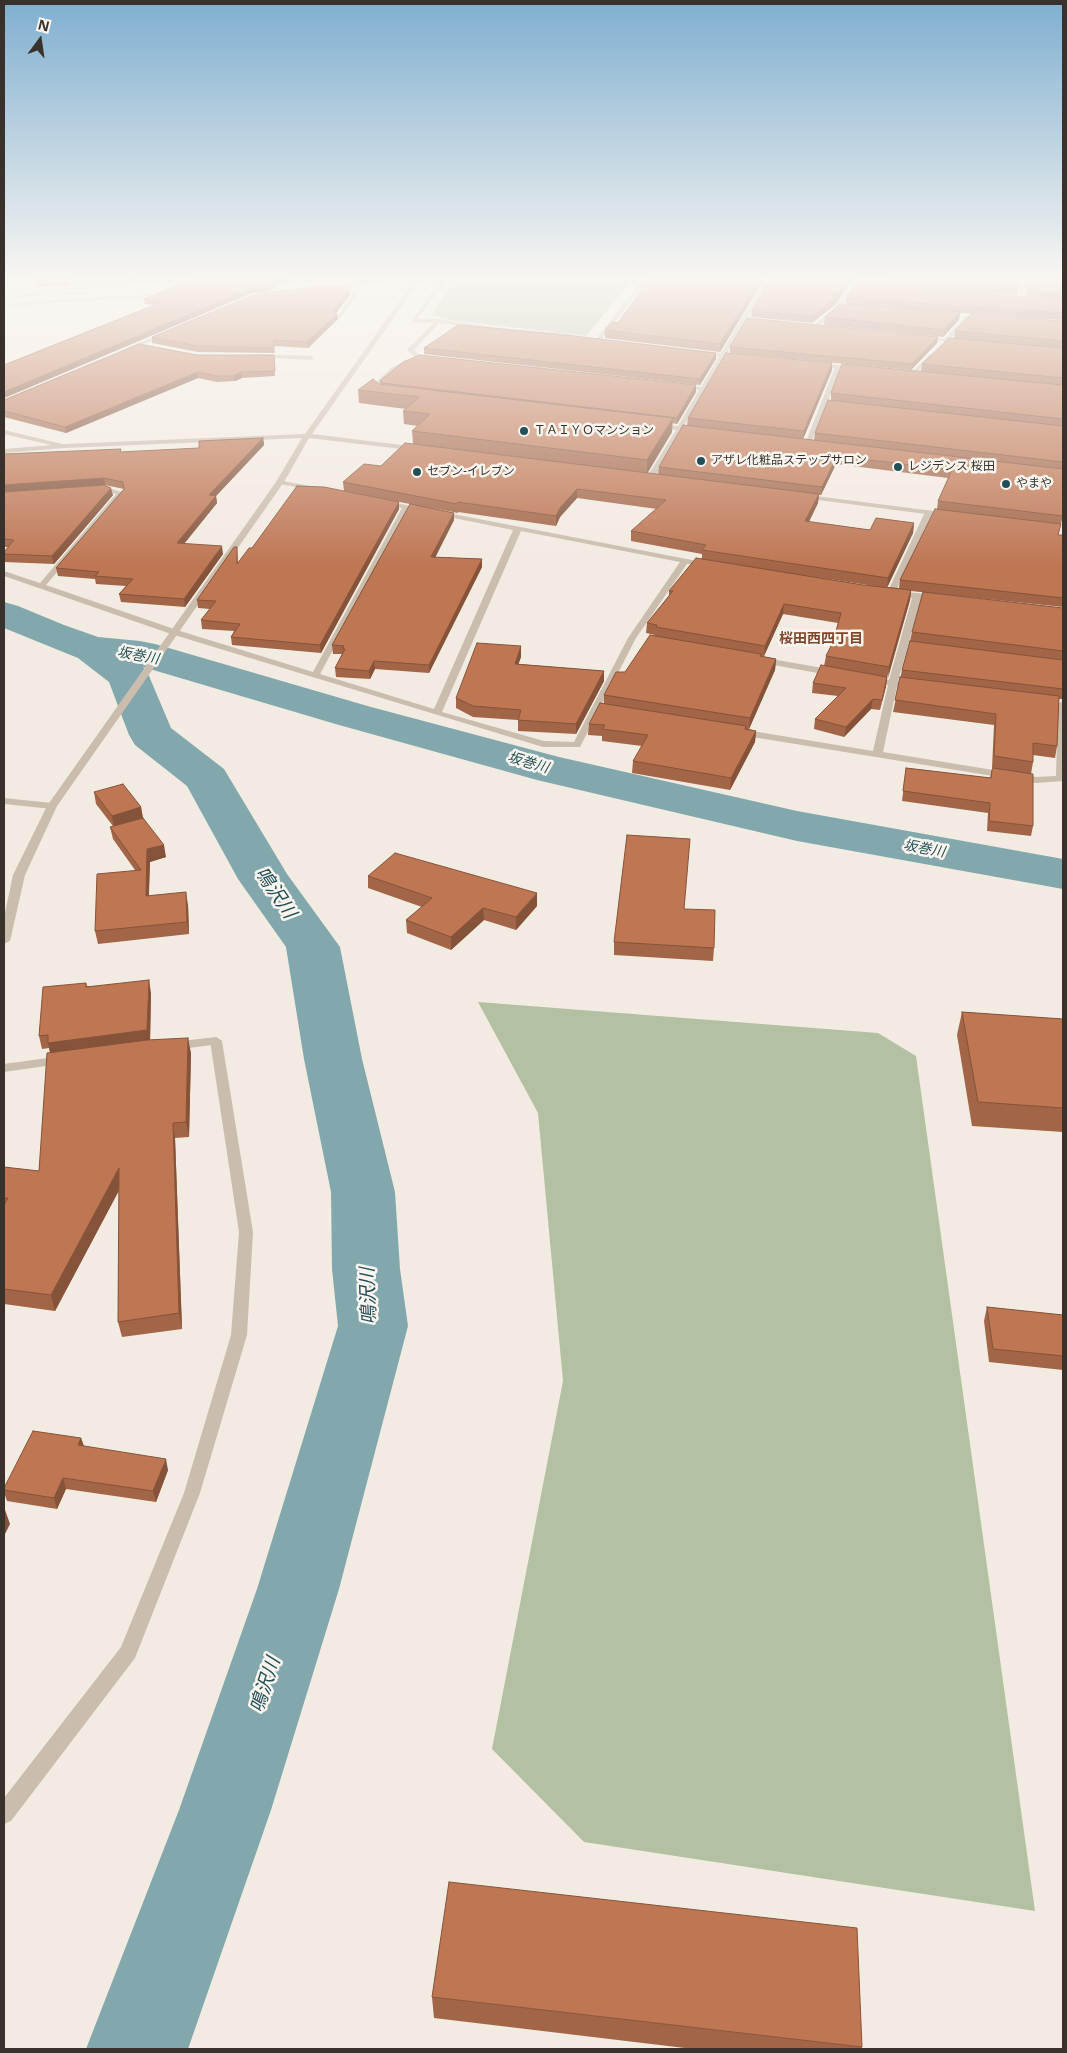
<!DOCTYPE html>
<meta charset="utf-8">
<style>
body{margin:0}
#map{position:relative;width:1067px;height:2053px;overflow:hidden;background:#f2ebe1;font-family:"Noto Sans",sans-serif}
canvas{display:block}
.frame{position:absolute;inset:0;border:5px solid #39312b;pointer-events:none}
.north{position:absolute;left:15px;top:15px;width:50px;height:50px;-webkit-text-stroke:4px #faf5ee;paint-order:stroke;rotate:14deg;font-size:14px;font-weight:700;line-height:20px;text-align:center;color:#39312b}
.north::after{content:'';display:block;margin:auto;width:18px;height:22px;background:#39312b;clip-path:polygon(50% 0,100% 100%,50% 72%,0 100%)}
</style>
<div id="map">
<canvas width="1067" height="2053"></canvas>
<div class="frame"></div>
<div class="north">N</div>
</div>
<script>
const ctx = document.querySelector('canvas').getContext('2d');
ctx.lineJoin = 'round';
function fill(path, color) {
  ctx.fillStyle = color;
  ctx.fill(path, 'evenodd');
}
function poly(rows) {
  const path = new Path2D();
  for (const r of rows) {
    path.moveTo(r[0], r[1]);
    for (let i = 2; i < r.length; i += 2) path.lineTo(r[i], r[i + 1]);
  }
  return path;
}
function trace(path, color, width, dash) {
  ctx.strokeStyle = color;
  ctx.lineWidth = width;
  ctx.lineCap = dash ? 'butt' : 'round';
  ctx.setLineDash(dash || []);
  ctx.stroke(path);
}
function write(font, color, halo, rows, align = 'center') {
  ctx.font = font + ' "Noto Sans","Noto Sans JP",sans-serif';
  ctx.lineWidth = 5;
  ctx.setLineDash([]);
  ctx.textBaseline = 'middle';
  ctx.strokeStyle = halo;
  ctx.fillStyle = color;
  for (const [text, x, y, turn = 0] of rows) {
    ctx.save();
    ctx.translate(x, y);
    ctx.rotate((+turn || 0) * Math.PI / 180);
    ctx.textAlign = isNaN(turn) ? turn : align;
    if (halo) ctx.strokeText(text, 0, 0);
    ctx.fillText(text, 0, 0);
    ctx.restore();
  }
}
const green = poly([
 [454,279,633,279,586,336,450,320,432,315],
 [478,1002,878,1033,916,1056,1035,1911,584,1842,492,1749,563,1381,538,1113]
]);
const river = poly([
 [4,602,18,606,64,625,98,637,140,641,155,644,371,707,559,757,797,811,1063,859,1063,889,797,841,537,780,339,725,143,667,149,676,171,728,224,769,287,874,340,947,362,1059,395,1192,400,1269,408,1326,339,1589,271,1810,188,2049,86,2049,179,1810,257,1589,338,1326,332,1269,331,1192,304,1059,286,947,238,879,187,786,135,745,129,735,109,682,78,658,4,628,4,602]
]);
const service = poly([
 [71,279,77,279,75,283,83,284,199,279,83,288,70,285,71,279],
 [383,279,400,279,350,287,358,295,340,318,336,318,352,295,345,288,330,290,328,287,383,279],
 [441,279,447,279,416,321,412,321,441,279],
 [643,279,649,279,600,341,596,341,596,339,643,279],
 [765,279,771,279,684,426,700,430,697,432,682,430,654,479,648,479,647,477,676,430,652,425,655,423,678,426,699,390,677,386,680,384,701,387,765,279],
 [855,279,861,279,857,285,874,288,871,290,855,288,840,308,817,328,813,328,813,326,836,306,855,279],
 [1022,279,1028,279,1022,300,1003,299,1005,296,1018,297,1022,279],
 [967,315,970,317,948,342,918,338,921,336,944,339,967,315],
 [436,320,441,321,414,350,421,356,421,358,395,370,378,387,385,394,380,395,372,388,372,386,391,368,415,357,407,350,436,320],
 [167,331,169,334,128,351,123,350,167,331],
 [257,354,311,356,314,358,311,360,255,357,257,354],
 [930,354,935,355,915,375,911,375,911,373,930,354],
 [838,365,841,367,827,404,811,443,805,444,835,367,838,365],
 [4,430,66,445,68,446,64,448,4,434,4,430],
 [277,480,316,487,320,489,316,491,280,484,276,482,277,480],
 [105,487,125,493,46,585,177,630,313,672,402,508,380,504,380,500,692,560,696,562,692,564,687,564,636,638,580,747,543,747,171,634,4,576,4,571,40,583,116,494,105,491,96,492,92,490,105,487],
 [409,509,513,530,434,709,320,674,409,509],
 [521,531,680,562,628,638,574,742,544,741,442,712,521,531],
 [926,510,933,512,896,591,937,595,941,598,937,601,921,599,898,681,915,683,920,686,915,689,897,686,883,752,1036,777,1056,776,1058,704,1063,701,1063,781,1036,783,740,735,735,732,740,729,873,751,888,685,871,683,866,680,871,677,889,680,912,598,891,596,887,593,926,510],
 [760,657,834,670,839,673,834,676,757,662,755,660,760,657],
 [216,1037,222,1041,220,1044,173,1050,167,1046,173,1042,216,1037],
 [62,1056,67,1057,68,1060,67,1063,4,1072,4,1064,62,1056]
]);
const minor = poly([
 [412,319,438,319,531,332,528,334,438,323,414,322,412,319],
 [699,351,741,355,744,357,741,359,697,354,699,351],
 [816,363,858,367,861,369,858,371,814,366,814,364,816,363],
 [4,798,52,803,57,806,52,809,4,804,4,798],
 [216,1037,222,1041,253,1232,247,1335,200,1493,135,1658,11,1821,4,1824,4,1798,121,1647,184,1493,231,1335,239,1232,210,1041,216,1037]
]);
const tertiary = poly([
 [415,279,421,279,312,434,418,447,422,449,418,451,309,438,284,482,57,806,25,875,10,941,4,944,4,917,13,875,47,806,276,482,302,438,64,448,4,453,4,449,64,444,305,434,415,279],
 [800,494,949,513,953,515,949,517,803,498,799,496,800,494]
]);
const rail = poly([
 [265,286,324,279],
 [4,296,91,293],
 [4,305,167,294]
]);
const wall = poly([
 [37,279,70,279,68,286,37,287,36,282],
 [77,279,151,279,83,282,78,281],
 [194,279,288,279,269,291,252,293,4,398,4,365,154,305,145,304,144,299],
 [650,279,764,279,720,352,605,338,605,330,618,323],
 [770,279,853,279,835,305,812,323,751,317,752,311],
 [861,279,1020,279,1017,295,861,283],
 [1063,279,1063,300,1025,296,1027,290],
 [349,290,350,295,336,313,338,319,308,348,274,346,275,353,198,352,152,343,152,337],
 [846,298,1063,300,1063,320,960,313,959,320,943,337,824,325,825,317,846,304],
 [1063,321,1063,516,1058,535,1063,535,1063,607,911,591,910,600,887,678,880,710,871,709,844,737,814,729,815,719,838,696,812,693,813,683,824,666,826,656,833,642,838,623,783,614,764,656,761,656,776,659,775,670,749,729,756,731,755,742,730,790,632,773,633,761,642,746,602,741,602,736,588,735,589,724,604,703,604,695,625,672,655,636,655,635,646,633,647,623,669,596,669,591,702,558,702,554,631,541,631,531,657,509,577,498,560,517,556,526,458,512,458,513,428,507,454,513,454,520,435,557,482,559,482,567,429,673,375,669,370,679,336,677,335,668,342,654,333,654,332,645,410,504,344,491,343,482,381,466,413,444,412,431,418,426,404,424,403,411,406,409,359,403,358,390,380,384,380,381,696,392,677,424,672,423,672,432,647,473,658,474,659,467,687,425,688,418,832,363,832,370,803,439,814,440,815,433,831,400,831,393,921,371,922,364,954,338,955,331],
 [836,464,948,478,938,501,937,509,900,580,899,588,887,587,913,533,914,523,870,530,809,522,818,503,819,495,821,495],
 [809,576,874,586,863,585],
 [937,343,911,370,730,353,730,347],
 [424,348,716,359,700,385,424,354],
 [197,355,274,355,275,376,242,378,235,381,217,382,198,378,66,433,4,417,4,400],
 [263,438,264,445,216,496,217,503,184,544,223,554,185,607,121,602,119,594,126,586,96,584,95,579,58,576,56,568,124,489,105,485,65,488,113,495,54,564,4,562,4,552,8,547,4,547,4,454,121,452,199,448],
 [399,509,321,653,232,645,231,637,234,631,202,629,201,620,210,609,198,608,197,600,237,547,238,563,252,548],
 [1063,608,1063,699,1059,699,1057,746,1055,758,1033,755,1033,762,1031,774,1033,826,1031,836,987,831,988,813,902,801,906,768,990,778,992,770,993,768,992,768,994,725,893,712,902,670,910,641,912,632],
 [521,646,521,657,518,664,604,671,604,681,576,734,518,731,518,720,473,717,456,708,456,698],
 [94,792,141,807,143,818,166,857,150,862,149,896,188,905,189,934,98,944,95,931,135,870,113,839,110,827,113,826,96,804],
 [368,876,537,906,516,930,484,920,451,950,407,933,406,920,422,907,368,888],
 [684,909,714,948,713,961,614,955,614,942],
 [86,983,87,986,151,993,150,1040,191,1053,189,1137,175,1138,182,1329,122,1337,118,1322,119,1190,55,1311,4,1304,4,1167,39,1171,50,1053,49,1048,42,1049,39,1036],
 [962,1012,1063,1019,1063,1132,972,1126,957,1035],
 [987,1307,1063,1315,1063,1370,989,1362,984,1321],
 [81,1438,84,1446,168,1470,156,1502,66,1489,57,1509,7,1501,4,1492,4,1488],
 [432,1997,862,2047,862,2049,693,2049,434,2018]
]);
const shadedWall = poly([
 [68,279,70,279,68,286],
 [280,279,288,279,269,291,252,293,4,398,4,392,252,288],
 [760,279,764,279,720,352,720,344],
 [849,279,853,279,835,305,812,323,813,316],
 [349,290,350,295,334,316,333,310],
 [960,312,959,320,943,337,944,330],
 [337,314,338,319,308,348,307,342],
 [938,337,937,343,911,370,912,364],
 [716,353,716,359,700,385,700,379],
 [832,363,832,370,803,439,804,431],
 [198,372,198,378,66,433,65,427],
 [241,372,242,378,235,381,234,376],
 [696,385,696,392,677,424,677,418],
 [673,418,672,432,647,474,647,460],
 [263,438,264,445,216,496,217,503,178,551,177,543,209,495],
 [837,456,836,464,821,495,822,487],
 [104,478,105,485,4,493,4,485],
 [111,488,113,495,54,564,52,556],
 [577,489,577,498,560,517,556,526,556,516,560,508],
 [819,494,818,503,804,531,805,521],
 [399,502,399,509,321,653,320,645],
 [454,513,454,520,432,564,431,557],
 [914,523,913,533,887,588,888,578],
 [222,546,223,554,185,607,184,599],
 [482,559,482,567,429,673,429,665],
 [911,590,910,600,888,678,889,667],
 [784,604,783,614,764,656,765,646],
 [521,646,521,657,515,674,515,664],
 [776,659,775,670,749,729,750,718],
 [374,661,375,669,370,679,369,671],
 [604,671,604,681,576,734,576,724],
 [887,677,886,687,880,710,882,700],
 [873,699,871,709,844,737,846,727],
 [756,731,755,742,730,790,731,778],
 [141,807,143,819,114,828,112,816],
 [164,845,166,857,150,862,148,909,146,896,147,849],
 [186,892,188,905,189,934,187,922],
 [537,893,537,906,516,930,516,917],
 [483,908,484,920,451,950,451,937],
 [149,980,151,993,150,1044,51,1056,48,1043],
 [188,1038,191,1053,189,1137,186,1122],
 [173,1123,175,1138,182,1329,179,1313],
 [119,1168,123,1183,55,1311,51,1295],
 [81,1438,85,1450,78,1445],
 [166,1459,168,1470,156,1502,153,1491],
 [63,1478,66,1489,57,1509,54,1498],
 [4,1507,10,1524,4,1536]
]);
const building = poly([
 [37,279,68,279,68,281,36,282,37,279],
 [194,279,280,279,269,286,252,288,4,392,4,365,162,302,144,299,194,279],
 [650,279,760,279,720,344,605,330,612,322,618,323,650,279],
 [770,279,849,279,835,298,813,316,752,311,770,279],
 [895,279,1020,279,1018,288,895,279],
 [1029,279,1063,279,1063,293,1027,290,1029,279],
 [857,283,1063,300,1063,313,846,298,857,283],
 [322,286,346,286,349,290,333,310,333,312,337,314,307,342,274,340,274,348,197,346,152,337,256,294,322,286],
 [840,304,960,312,944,330,825,317,840,304],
 [971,314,1063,321,1063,341,955,331,971,314],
 [747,318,938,337,912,364,730,347,747,318],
 [458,325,558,334,716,353,700,379,424,348,458,325],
 [949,338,1063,348,1063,378,922,364,949,338],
 [139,344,197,355,274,355,275,371,241,372,234,376,216,376,198,372,65,427,4,411,4,400,139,344],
 [726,353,832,363,804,431,688,418,726,353],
 [420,355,696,385,677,418,383,383,380,381,403,362,420,355],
 [842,364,1063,385,1063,419,831,393,842,364],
 [373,379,379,384,673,418,647,460,412,431,430,414,403,411,420,397,358,390,373,379],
 [828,400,1063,426,1063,462,815,433,828,400],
 [683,425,1063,469,1063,516,938,501,952,470,837,456,822,487,659,467,683,425],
 [263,438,209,495,216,496,177,543,222,546,184,599,119,594,133,579,95,576,99,572,56,568,124,489,123,482,104,478,4,485,4,454,121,449,120,452,199,448,199,441,263,438],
 [405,443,819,494,805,521,870,530,876,518,914,523,888,578,702,550,706,545,631,531,666,500,577,489,560,508,556,516,458,502,457,504,343,482,364,464,381,466,405,443],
 [104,485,111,488,52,556,4,554,4,552,14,540,4,539,4,492,104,485],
 [297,486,324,487,399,502,320,645,231,637,240,624,201,620,216,601,197,600,234,547,237,547,237,564,249,548,252,548,297,486],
 [410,504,454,513,431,557,482,559,429,665,374,661,369,671,335,668,345,649,343,649,344,646,332,645,410,504],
 [935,509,1061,524,1058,535,1063,535,1063,598,900,580,935,509],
 [696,558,863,585,911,590,889,667,826,656,833,642,841,613,784,604,765,646,656,627,657,625,647,623,673,591,669,591,696,558],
 [923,592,1063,608,1063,651,912,632,923,592],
 [650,635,761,654,760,656,776,659,750,718,604,695,616,672,625,672,650,635],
 [910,641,1063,660,1063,689,902,670,910,641],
 [477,643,521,646,515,664,604,671,576,724,518,720,521,710,473,706,456,698,477,643],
 [821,665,887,677,882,700,873,699,846,727,815,719,846,688,813,683,821,665],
 [900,677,1059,696,1057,746,1033,743,1033,762,994,756,996,714,895,700,900,677],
 [600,703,746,726,745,729,756,731,731,778,633,761,648,735,602,729,605,725,589,724,600,703],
 [906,768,991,778,992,770,993,768,1033,774,1033,826,989,821,990,803,903,791,906,768],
 [123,784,141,807,112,816,94,792,123,784],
 [143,818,164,845,147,849,146,896,186,892,187,922,95,931,97,874,141,870,110,827,143,818],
 [627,835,690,839,684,909,715,910,714,948,614,942,627,835],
 [395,853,537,893,516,917,483,908,451,937,406,920,432,898,368,876,395,853],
 [149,980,147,1030,48,1043,48,1035,39,1036,43,987,86,983,86,987,149,980],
 [962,1012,1063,1019,1063,1108,978,1102,962,1012],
 [188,1038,186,1122,173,1123,179,1313,118,1322,119,1168,51,1295,4,1289,4,1205,8,1198,4,1198,4,1167,39,1171,47,1053,147,1040,188,1038],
 [987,1307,1063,1315,1063,1356,993,1349,987,1307],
 [33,1431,81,1438,78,1445,166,1459,153,1491,63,1478,54,1498,4,1490,4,1488,33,1431],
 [449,1882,857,1928,862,2047,432,1997,449,1882]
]);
const markers = [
 [524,431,5,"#235058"],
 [701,461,5,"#235058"],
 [898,467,5,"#235058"],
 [417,472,5,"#235058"],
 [1006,484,5,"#235058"]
];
const farPoinames = [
 ["ＴＡＩＹＯマンション",534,431],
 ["アザレ化粧品ステップサロン",711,461],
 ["レジデンス 桜田",908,467],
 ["セブン-イレブン",427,472],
 ["やまや",1016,484]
];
const farNeighbourhoodnames = [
 ["桜田西四丁目",821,639]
];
const farWaternames = [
 ["坂巻川",138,656,10],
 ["坂巻川",528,763,16],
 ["坂巻川",924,849,10]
];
const nearWaternames = [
 ["鳴沢川",275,893,56],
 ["鳴沢川",369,1296,-92],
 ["鳴沢川",266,1685,-72]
];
fill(green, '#b4c0a2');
fill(river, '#82a8ad');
fill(service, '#cabdad');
fill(minor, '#cabdad');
fill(tertiary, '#cabdad');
trace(rail, '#39312b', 2, [0.5, 2]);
fill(wall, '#a36547');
fill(shadedWall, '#85533a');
fill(building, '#be7653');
trace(building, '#85533a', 1);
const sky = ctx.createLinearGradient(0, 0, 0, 567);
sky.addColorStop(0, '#7fafd0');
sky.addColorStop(0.49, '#f9f6f2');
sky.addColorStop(1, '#f9f6f200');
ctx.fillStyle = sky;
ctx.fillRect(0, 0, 1067, 567);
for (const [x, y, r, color] of markers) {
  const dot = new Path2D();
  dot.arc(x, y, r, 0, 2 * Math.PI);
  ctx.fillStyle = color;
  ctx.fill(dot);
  trace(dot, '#faf5ee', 2);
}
write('12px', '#39312b', '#faf5ee', farPoinames, 'left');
write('bold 14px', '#82462a', '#faf5ee', farNeighbourhoodnames);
write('italic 14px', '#235058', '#faf5ee', farWaternames);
write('italic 19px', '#235058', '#faf5ee', nearWaternames);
</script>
